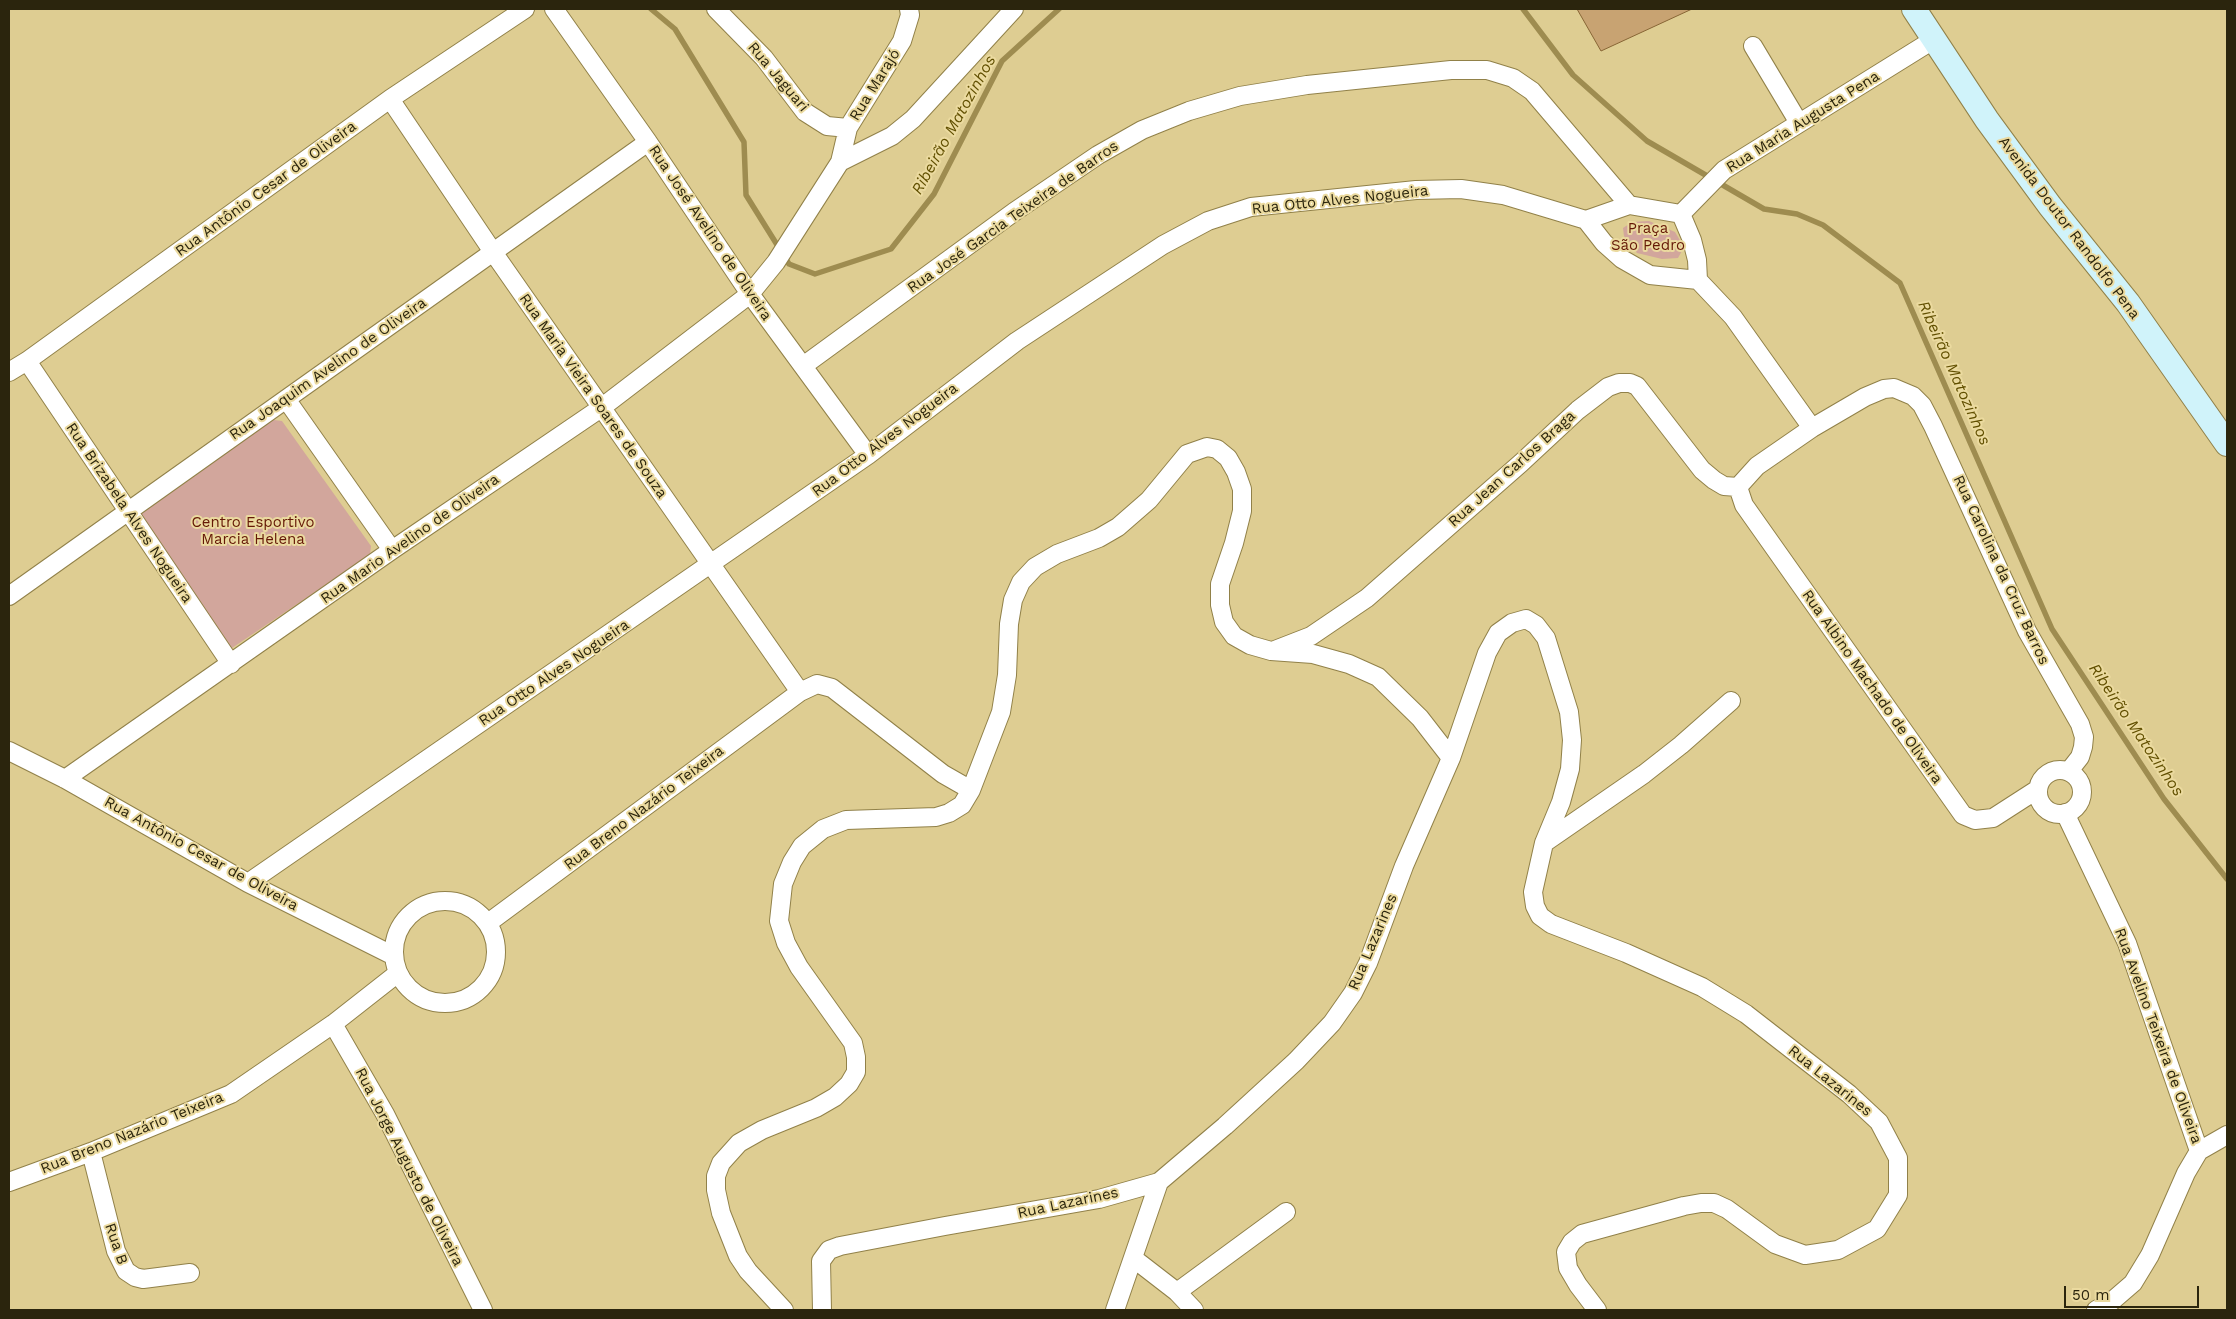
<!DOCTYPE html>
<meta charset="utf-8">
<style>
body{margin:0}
#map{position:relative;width:2236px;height:1319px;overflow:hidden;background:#decd92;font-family:"Work Sans",sans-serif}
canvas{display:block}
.frame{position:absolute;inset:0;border:10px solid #2b250d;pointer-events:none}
.scale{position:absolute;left:2064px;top:1286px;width:135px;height:22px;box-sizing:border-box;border:2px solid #2b250d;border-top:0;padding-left:6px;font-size:15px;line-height:18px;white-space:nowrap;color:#2b250d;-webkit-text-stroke:4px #ebda9f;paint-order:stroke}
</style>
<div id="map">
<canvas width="2236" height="1319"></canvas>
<div class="frame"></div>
<div class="scale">50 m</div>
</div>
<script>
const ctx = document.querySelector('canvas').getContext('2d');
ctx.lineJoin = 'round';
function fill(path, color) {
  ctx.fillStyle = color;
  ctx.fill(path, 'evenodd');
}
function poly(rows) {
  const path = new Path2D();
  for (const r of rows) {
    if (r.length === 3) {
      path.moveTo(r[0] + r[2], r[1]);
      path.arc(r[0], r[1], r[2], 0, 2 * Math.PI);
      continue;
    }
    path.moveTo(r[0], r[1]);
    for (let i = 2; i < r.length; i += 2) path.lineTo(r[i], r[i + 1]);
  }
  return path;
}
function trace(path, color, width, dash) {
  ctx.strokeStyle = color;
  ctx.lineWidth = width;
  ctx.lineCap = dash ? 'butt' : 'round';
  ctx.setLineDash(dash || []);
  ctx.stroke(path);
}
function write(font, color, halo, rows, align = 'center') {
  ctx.font = font + ' "Work Sans",sans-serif';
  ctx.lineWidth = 4;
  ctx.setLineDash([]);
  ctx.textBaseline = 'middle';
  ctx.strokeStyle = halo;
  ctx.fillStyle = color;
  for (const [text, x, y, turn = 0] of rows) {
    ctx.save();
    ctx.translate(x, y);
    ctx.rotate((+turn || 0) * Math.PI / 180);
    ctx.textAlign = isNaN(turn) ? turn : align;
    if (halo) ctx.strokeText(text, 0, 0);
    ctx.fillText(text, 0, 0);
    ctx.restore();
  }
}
const green = poly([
 [1649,221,1675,232,1684,247,1678,258,1662,259,1637,253,1624,236,1623,228,1632,222],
 [266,419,282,421,371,546,370,555,232,648,223,642,140,523,140,508]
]);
const stream = poly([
 [651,9,675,29,744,142,746,195,789,264,815,274,891,249,934,194,1002,61,1059,9],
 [1523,9,1573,75,1647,141,1764,209,1797,214,1823,225,1900,283,2052,629,2164,799,2227,879]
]);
const building = poly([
 [1577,9,1692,9,1601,51,1577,9]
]);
const street = poly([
 [554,9,648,142,750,294,868,455],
 [716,9,764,58,805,112,827,126,848,128],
 [1753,46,1799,123],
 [390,99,493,252,800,692],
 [840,162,848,128,902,41,910,15,909,9],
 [1681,214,1724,170,1933,40],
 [1586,220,1604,243,1622,259,1650,275,1698,280,1697,260,1692,240,1681,214],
 [1586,220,1629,205,1681,214],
 [1698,280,1733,317,1812,428],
 [27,361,231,664],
 [803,366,1014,212,1098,155,1142,130,1189,111,1240,96,1307,85,1451,70,1487,70,1513,78,1532,91,1629,205],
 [9,372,27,361,390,99,525,9],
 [286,399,392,550],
 [1738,487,1757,466,1812,428,1865,397,1884,389,1894,388,1913,396,1922,405,1933,426,2027,631,2080,724,2084,737,2083,747,2080,757,2069,771],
 [1738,487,1744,505,1963,815,1975,820,1993,818,2038,789],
 [9,596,648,142],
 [1275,650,1311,636,1367,598,1521,463,1578,410,1608,387,1619,383,1630,383,1637,386,1702,470,1714,480,1724,486,1738,487],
 [9,751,65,779,248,883,394,956],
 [2060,792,22],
 [65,779,392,550,601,408,750,294,776,262,840,162,892,136,913,119,1014,9],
 [2065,813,2127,943,2199,1151],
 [1544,843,1644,774,1681,745,1731,701],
 [248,883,868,455,1017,341,1163,245,1208,221,1251,207,1416,190,1461,189,1503,195,1586,220],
 [445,952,51],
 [488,923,800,692,817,684,832,688,943,774,971,790,1001,712,1007,675,1009,624,1013,600,1021,582,1035,567,1057,554,1099,538,1118,527,1149,500,1187,454,1207,447,1217,449,1228,458,1236,472,1242,489,1242,511,1234,543,1220,584,1220,605,1224,622,1234,636,1250,645,1271,651,1313,654,1349,664,1378,677,1420,718,1451,758],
 [333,1024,385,1114,483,1310],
 [91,1152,116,1251,126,1271,135,1277,143,1279,190,1273],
 [9,1182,91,1152,231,1094,333,1024,398,973],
 [1133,1258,1177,1292,1194,1310],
 [1177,1292,1286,1212],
 [784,1310,748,1271,738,1256,721,1213,716,1190,716,1176,721,1163,739,1143,762,1130,816,1108,835,1097,849,1084,856,1072,856,1057,853,1043,799,967,786,943,779,921,783,884,792,862,802,846,823,829,846,820,936,817,949,813,962,805,971,790],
 [822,1310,821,1261,829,1250,840,1246,945,1226,1099,1199,1159,1182,1225,1126,1296,1061,1332,1023,1353,993,1368,963,1404,866,1451,758,1487,653,1498,633,1512,623,1526,619,1536,625,1546,638,1569,712,1572,740,1570,769,1561,802,1544,843,1533,892,1535,906,1540,916,1551,924,1626,953,1702,987,1746,1014,1849,1094,1879,1122,1898,1158,1898,1195,1877,1229,1838,1250,1805,1255,1775,1244,1727,1209,1714,1203,1701,1203,1684,1206,1582,1234,1572,1242,1566,1252,1568,1268,1578,1285,1597,1310],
 [1115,1310,1159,1182],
 [2096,1310,2111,1302,2133,1283,2150,1255,2186,1173,2199,1151,2227,1135]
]);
const secondary = poly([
 [1914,9,1987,120,2050,206,2128,303,2227,444]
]);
const streetNames = [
 ["Rua Jaguari",778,77,50],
 ["Rua Marajó",875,85,-58],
 ["Rua Maria Augusta Pena",1803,122,-32],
 ["Rua Antônio Cesar de Oliveira",266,189,-36],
 ["Rua Otto Alves Nogueira",1340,200,-6],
 ["Rua José Garcia Teixeira de Barros",1013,217,-35],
 ["Avenida Doutor Randolfo Pena",2069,228,53],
 ["Rua José Avelino de Oliveira",710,233,56],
 ["Rua Joaquim Avelino de Oliveira",328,369,-35],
 ["Rua Maria Vieira Soares de Souza",593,396,55],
 ["Rua Otto Alves Nogueira",885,440,-37],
 ["Rua Jean Carlos Braga",1512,469,-42],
 ["Rua Brizabela Alves Nogueira",129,513,56],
 ["Rua Mario Avelino de Oliveira",410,539,-35],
 ["Rua Carolina da Cruz Barros",2001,570,65],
 ["Rua Otto Alves Nogueira",554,673,-34],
 ["Rua Albino Machado de Oliveira",1872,687,55],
 ["Rua Breno Nazário Teixeira",644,808,-37],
 ["Rua Antônio Cesar de Oliveira",201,854,29],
 ["Rua Lazarines",1373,942,-67],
 ["Rua Avelino Teixeira de Oliveira",2158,1036,70],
 ["Rua Lazarines",1830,1081,39],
 ["Rua Breno Nazário Teixeira",132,1133,-22],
 ["Rua Jorge Augusto de Oliveira",409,1167,63],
 ["Rua Lazarines",1068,1203,-12],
 ["Rua B",116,1244,71]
];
const parkNames = [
 ["Praça",1648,229],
 ["São Pedro",1648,246],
 ["Centro Esportivo",253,523],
 ["Marcia Helena",253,540]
];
const waterNames = [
 ["Ribeirão Matozinhos",954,125,-61],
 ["Ribeirão Matozinhos",1954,373,66],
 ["Ribeirão Matozinhos",2136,730,56]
];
fill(green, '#d2a69c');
trace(stream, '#9e8c50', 5.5);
fill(building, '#c8a372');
trace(building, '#876535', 1);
trace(street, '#918149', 20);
trace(secondary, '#918149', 26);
trace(street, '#fff', 18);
trace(secondary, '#d0f3fa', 24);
write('15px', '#2b250d', '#ebda9f', streetNames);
write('15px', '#651806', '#ebda9f', parkNames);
write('italic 16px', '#614f00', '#ebda9f', waterNames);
</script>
